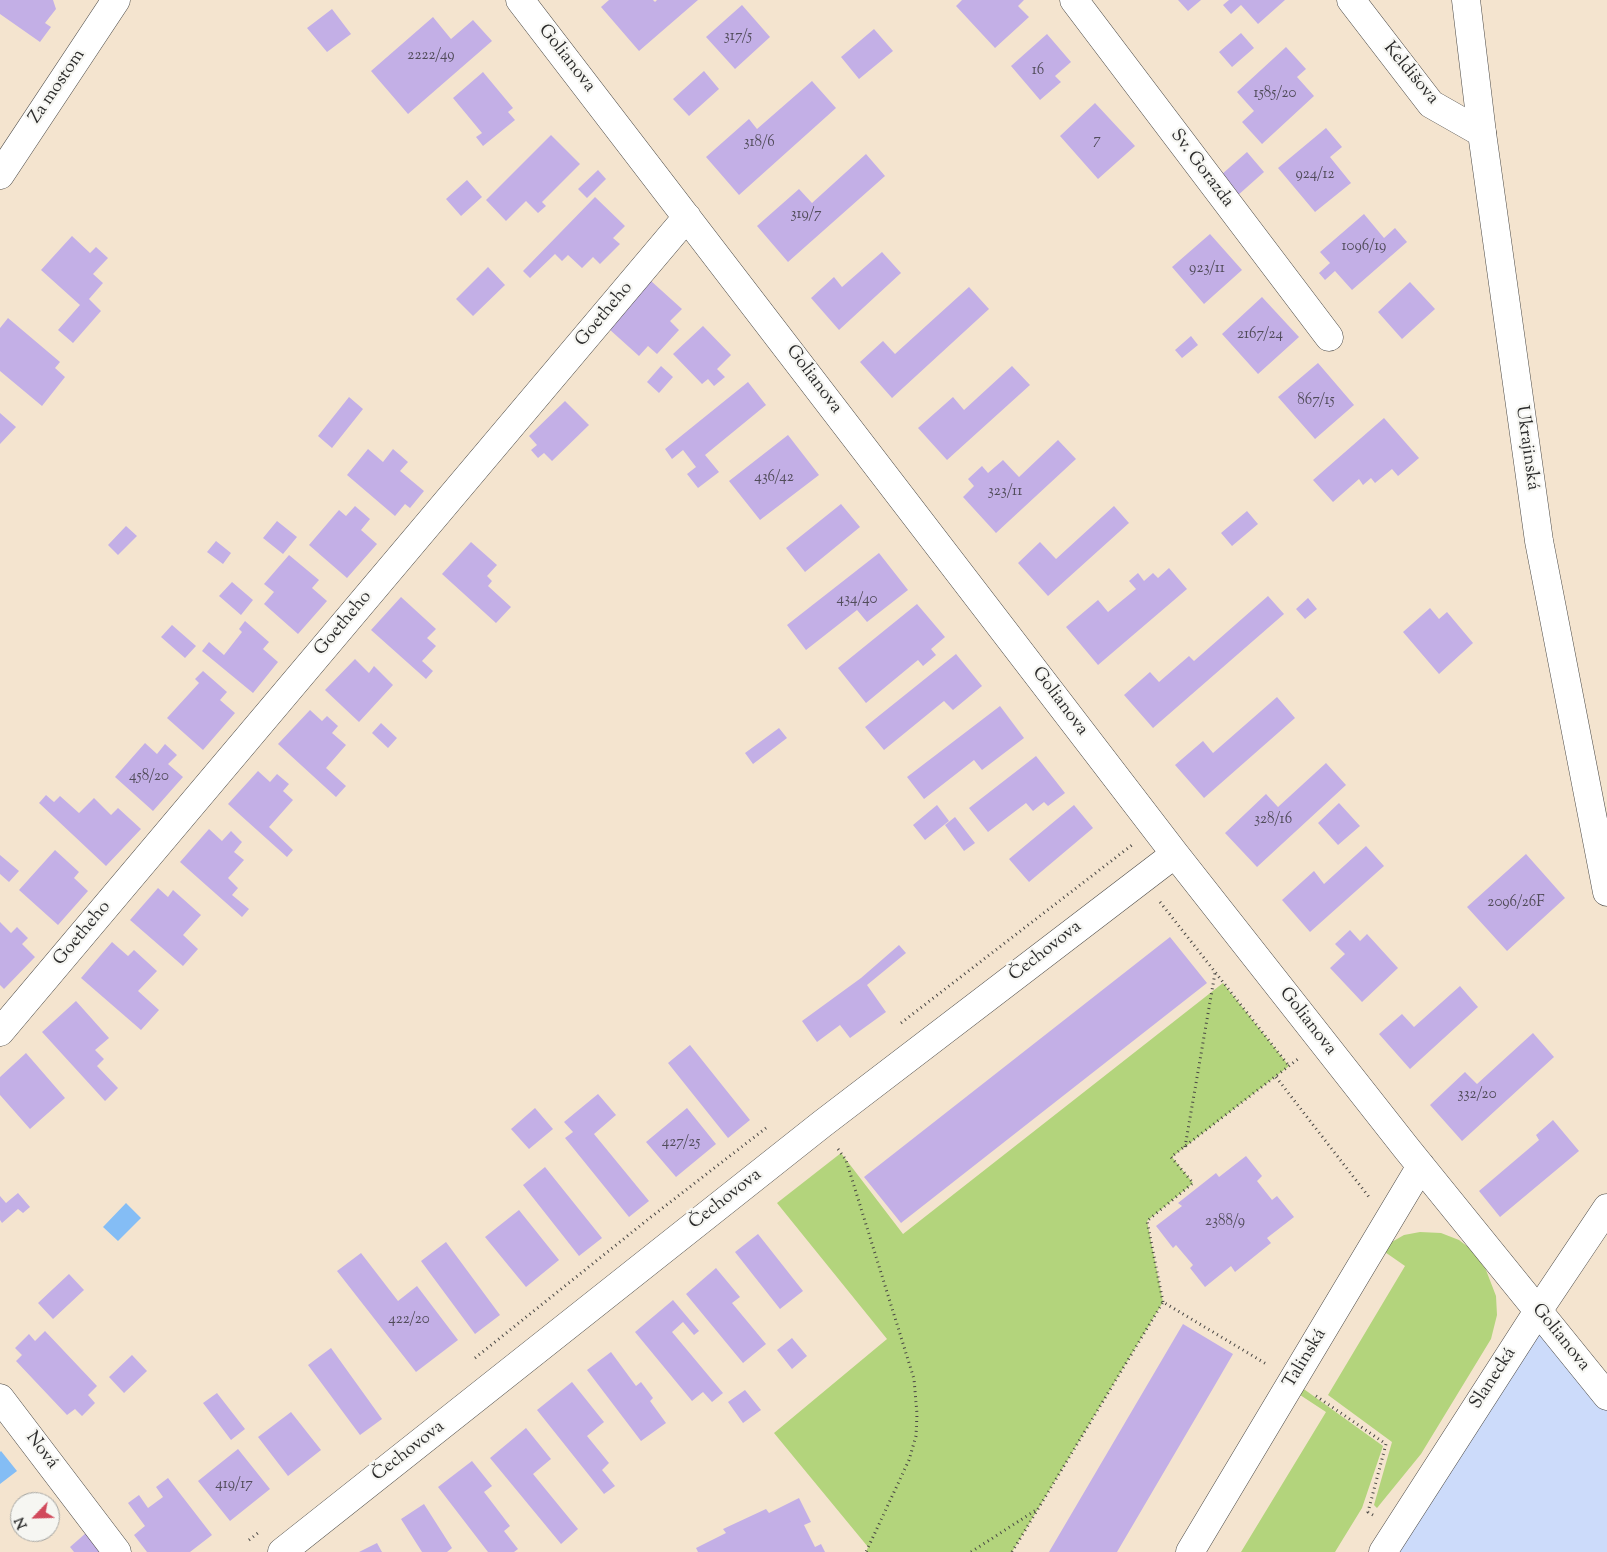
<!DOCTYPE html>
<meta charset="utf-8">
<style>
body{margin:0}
#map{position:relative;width:1607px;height:1552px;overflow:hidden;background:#f4e4cf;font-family:"Sorts Mill Goudy",serif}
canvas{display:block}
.north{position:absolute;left:10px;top:1492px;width:50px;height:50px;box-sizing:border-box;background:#f6f6f2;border:1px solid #a5a5a2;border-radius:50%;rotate:246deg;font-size:14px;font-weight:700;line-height:20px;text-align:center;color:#2b2b2b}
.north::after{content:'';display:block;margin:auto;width:18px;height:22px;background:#d1495b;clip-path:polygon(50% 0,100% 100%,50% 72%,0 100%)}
</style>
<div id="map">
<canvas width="1607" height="1552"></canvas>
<div class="north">N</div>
</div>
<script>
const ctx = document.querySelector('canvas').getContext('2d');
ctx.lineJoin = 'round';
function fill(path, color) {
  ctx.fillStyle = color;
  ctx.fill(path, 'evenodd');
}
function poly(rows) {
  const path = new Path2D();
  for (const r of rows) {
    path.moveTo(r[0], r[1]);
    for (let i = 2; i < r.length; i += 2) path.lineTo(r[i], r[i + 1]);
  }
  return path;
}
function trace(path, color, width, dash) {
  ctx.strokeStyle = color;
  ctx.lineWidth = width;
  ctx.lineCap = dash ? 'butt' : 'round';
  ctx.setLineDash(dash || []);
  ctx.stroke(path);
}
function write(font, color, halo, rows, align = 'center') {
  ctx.font = font + ' "Sorts Mill Goudy",serif';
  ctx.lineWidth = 4.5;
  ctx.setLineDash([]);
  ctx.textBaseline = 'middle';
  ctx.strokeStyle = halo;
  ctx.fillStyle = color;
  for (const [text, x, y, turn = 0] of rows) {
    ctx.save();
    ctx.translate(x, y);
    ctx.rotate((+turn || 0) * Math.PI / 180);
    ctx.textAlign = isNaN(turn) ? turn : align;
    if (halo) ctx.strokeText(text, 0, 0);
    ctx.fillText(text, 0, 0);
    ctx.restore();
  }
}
const built = poly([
 [1538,1311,1607,1396,1607,1552,1383,1552]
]);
const green = poly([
 [1223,983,1289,1066,1172,1157,1193,1183,1147,1221,1163,1302,1012,1552,866,1552,868,1547,774,1433,887,1339,777,1203,841,1153,903,1234],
 [1420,1232,1441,1233,1459,1240,1472,1250,1486,1270,1496,1296,1497,1315,1491,1339,1421,1454,1377,1508,1374,1505,1392,1442,1328,1395,1405,1266,1382,1250,1390,1243,1404,1235],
 [1301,1387,1383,1446,1362,1508,1335,1552,1241,1552,1326,1412,1297,1393]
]);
const water = poly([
 [126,1203,141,1218,118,1241,103,1227],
 [1,1451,17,1471,0,1484,0,1452]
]);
const building = poly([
 [0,0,53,0,56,9,45,23,51,27,40,42,0,14],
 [609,0,653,0,655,2,657,0,698,0,639,51,601,7],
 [962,0,1024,0,1018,6,1029,17,995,48,956,6],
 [1178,0,1201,0,1188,11],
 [1229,0,1285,0,1258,24,1241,5,1231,14,1223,5],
 [742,5,770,37,735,69,706,37],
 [332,9,351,34,327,52,307,28],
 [433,17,451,39,473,20,492,41,408,114,371,71],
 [874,29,893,51,859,79,841,57],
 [1241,33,1254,48,1232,67,1219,52],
 [1047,34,1071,62,1055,76,1061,82,1040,100,1011,66],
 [1286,47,1306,69,1297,77,1314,96,1262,144,1242,122,1254,111,1237,92],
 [704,71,719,89,689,116,673,99],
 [483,72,513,108,508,112,515,120,483,146,476,137,482,133,453,98],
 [812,81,836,108,739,195,706,157,749,119,757,129],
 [1095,103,1135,146,1098,179,1060,136],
 [1326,128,1342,147,1330,157,1351,183,1315,212,1278,168],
 [551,135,580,164,542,202,546,206,538,213,526,201,506,221,486,200],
 [1247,152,1264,172,1237,196,1221,175],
 [866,154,885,176,788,262,757,226,799,189,812,203],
 [598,170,606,179,587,198,578,189],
 [467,180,482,197,461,216,446,199],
 [595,197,625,226,613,238,620,244,600,264,593,257,582,268,568,255,562,261,555,254,530,278,523,271],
 [1364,214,1384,238,1395,228,1407,242,1352,290,1335,271,1325,280,1319,273,1330,263,1320,252],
 [1210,234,1242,270,1204,304,1172,267],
 [72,236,90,253,96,247,108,258,93,274,103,283,89,299,101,311,73,343,58,330,80,305,41,270],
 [882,252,901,273,839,330,811,298,834,277,842,287],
 [488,267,505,285,473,316,456,299],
 [651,281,682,309,670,321,679,330,657,354,648,346,639,356,609,329],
 [1410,282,1435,309,1402,339,1378,312],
 [969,287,989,309,892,398,860,362,883,341,895,354],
 [1262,297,1299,337,1258,374,1222,334],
 [8,318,60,362,55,368,65,377,42,406,0,371,0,328],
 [703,326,731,355,717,369,725,377,714,386,708,379,702,384,673,354],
 [1191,336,1198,345,1182,358,1175,350],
 [1318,363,1354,405,1315,439,1278,397],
 [661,366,673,377,659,393,647,382],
 [1012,366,1030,385,947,460,918,428,953,397,964,410],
 [748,382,766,405,705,455,719,472,698,488,687,474,696,467,683,450,672,459,665,449],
 [349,397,363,409,332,448,318,436],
 [565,401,589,425,552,461,544,453,538,458,531,450,537,445,529,436],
 [0,413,16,427,0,444],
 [1384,418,1419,458,1398,476,1392,469,1375,483,1371,478,1363,485,1359,479,1333,502,1313,480],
 [788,435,819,475,760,520,729,481],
 [1058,440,1076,459,996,533,963,497,974,486,968,479,982,466,988,473,1003,460,1019,477],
 [368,449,383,462,393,449,408,462,400,471,424,491,410,508,405,504,395,516,347,475],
 [841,504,860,527,805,572,786,548],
 [355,506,370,519,361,530,377,544,347,578,309,545,339,510,346,516],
 [1114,506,1129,523,1048,596,1018,563,1040,542,1056,559],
 [1247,511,1258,524,1232,546,1221,533],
 [277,521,297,537,283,554,263,538],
 [126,526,137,536,118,555,108,545],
 [216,541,231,553,223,564,207,552],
 [471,542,497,565,487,576,492,581,488,586,511,607,496,623,442,574],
 [879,553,908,590,867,622,857,610,806,650,787,625],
 [289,555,319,580,312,588,327,601,298,634,264,604,274,592,264,584],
 [1169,568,1187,589,1098,665,1066,627,1098,600,1108,612,1136,589,1129,581,1138,573,1144,581,1153,573,1158,578],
 [232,582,253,600,241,615,219,596],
 [1268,596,1284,614,1153,728,1124,695,1150,672,1159,682,1189,656,1194,661],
 [401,597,436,629,427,638,436,646,422,661,433,671,426,679,371,630],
 [1308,598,1317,609,1305,619,1296,609],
 [917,604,945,637,931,649,936,655,923,666,918,660,866,703,838,668],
 [1430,608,1439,619,1447,612,1473,643,1439,674,1403,632],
 [245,621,269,642,263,649,278,662,253,693,202,651,209,642,224,655,242,632,239,629],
 [172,625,196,646,185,658,161,637],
 [956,654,982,686,953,710,944,701,884,750,865,727],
 [355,659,369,673,374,666,393,685,359,722,325,690],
 [203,671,227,692,220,700,235,713,203,750,167,718,199,683,195,679],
 [1277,697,1295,718,1204,798,1175,765,1203,741,1213,753],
 [1000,706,1024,738,982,770,974,760,924,799,907,777],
 [310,710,322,721,327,716,338,726,332,733,346,745,326,768,346,786,336,797,278,744],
 [381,723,397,738,388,748,372,733],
 [779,728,787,738,753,764,745,753],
 [145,743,157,754,165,744,177,755,168,764,183,777,153,811,115,777],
 [1036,756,1065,793,1048,806,1044,802,1033,811,1026,803,988,832,969,808],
 [1326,763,1346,785,1257,867,1225,833,1266,794,1278,807],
 [258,771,270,782,277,774,289,784,283,791,293,800,269,827,293,850,287,857,228,804],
 [46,795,54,802,60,796,79,813,94,798,111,815,118,808,141,829,106,866,39,803],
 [1339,803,1360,826,1338,845,1318,823],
 [937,805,949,821,925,840,913,825],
 [1074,805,1093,828,1029,882,1009,859],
 [955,817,975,843,964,851,945,825],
 [209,829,222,841,231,831,242,842,234,852,244,860,228,878,238,888,232,895,249,909,242,917,180,862],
 [1366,846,1384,866,1310,932,1282,900,1314,871,1324,884],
 [55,850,79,872,74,878,88,891,58,925,19,890],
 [1526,854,1565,898,1507,951,1467,907],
 [0,855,19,871,9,882,0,874],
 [158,888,168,897,173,890,201,915,183,935,198,949,183,966,130,920],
 [0,922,11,933,17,927,28,938,22,944,35,957,4,989,0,985],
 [1350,930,1360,941,1367,934,1398,968,1362,1002,1330,968,1345,954,1335,944],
 [1170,937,1207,983,901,1223,864,1177],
 [112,942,128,956,134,950,157,971,138,991,159,1010,141,1030,81,978],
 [899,945,906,953,867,985,886,1012,850,1038,840,1025,817,1042,802,1021,861,978],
 [1460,986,1478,1007,1410,1069,1379,1034,1402,1014,1414,1027],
 [76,1001,109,1038,95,1050,104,1059,97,1066,118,1088,105,1101,42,1032],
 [1533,1033,1554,1057,1462,1141,1430,1105,1465,1072,1477,1084],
 [690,1045,750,1120,728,1138,668,1063],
 [26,1053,65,1098,30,1129,0,1095,0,1077],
 [598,1094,616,1115,594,1134,649,1201,629,1217,565,1138,573,1132,564,1122],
 [535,1108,553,1129,529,1149,511,1129],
 [687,1108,716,1144,676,1177,646,1142],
 [1553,1120,1579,1151,1500,1217,1479,1191,1539,1140,1536,1135],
 [1246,1156,1262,1176,1257,1181,1272,1200,1277,1196,1294,1217,1267,1238,1271,1243,1235,1272,1231,1266,1205,1287,1190,1268,1193,1265,1176,1245,1173,1248,1156,1226,1182,1206,1178,1203,1216,1173,1219,1177],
 [545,1167,602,1238,579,1256,523,1185],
 [18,1193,30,1207,23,1213,18,1209,2,1223,0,1220,0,1196,6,1203],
 [519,1210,559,1260,526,1287,485,1237],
 [758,1234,803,1291,780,1309,735,1252],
 [446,1242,500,1315,475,1334,421,1261],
 [361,1253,398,1301,417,1286,458,1340,416,1372,337,1271],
 [716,1268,740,1297,732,1303,766,1344,743,1363,686,1294],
 [69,1274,84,1290,53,1319,38,1303],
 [673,1300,699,1331,694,1335,683,1322,672,1332,723,1393,712,1402,703,1392,692,1401,635,1332],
 [1183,1324,1233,1354,1215,1385,1117,1552,1049,1552],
 [45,1331,97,1386,88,1395,95,1403,82,1416,75,1409,67,1415,16,1361,22,1355,15,1348,29,1334,35,1341],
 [792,1338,807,1356,792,1369,777,1350],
 [331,1348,382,1419,360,1435,308,1365],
 [611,1352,636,1386,641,1382,653,1398,650,1401,666,1423,641,1441,587,1370],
 [132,1355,147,1371,124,1393,109,1377],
 [572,1382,604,1422,587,1436,609,1463,602,1470,615,1486,604,1494,537,1410],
 [745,1390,761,1410,743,1423,728,1402],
 [217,1393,245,1429,231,1440,203,1403],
 [291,1412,321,1450,288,1476,258,1437],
 [526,1428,551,1459,533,1474,578,1529,561,1544,490,1458],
 [238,1449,270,1489,230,1521,198,1481],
 [472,1461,492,1486,484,1492,510,1526,504,1531,518,1549,514,1552,488,1552,438,1487],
 [168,1478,212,1535,190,1552,147,1552,134,1535,145,1526,128,1503,139,1495,148,1508,163,1497,156,1487],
 [799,1498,811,1522,804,1525,815,1547,821,1544,825,1552,698,1552,696,1548,726,1533,723,1529,766,1509,769,1513],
 [424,1504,452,1548,447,1552,422,1552,401,1519],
 [86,1533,102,1552,74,1552,70,1547],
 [377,1543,382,1552,359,1552]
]);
const path = poly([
 [1160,902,1289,1066],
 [901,1023,1132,845],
 [1276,1077,1369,1197],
 [1185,1147,1215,973],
 [838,1149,846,1160,914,1379,917,1414,916,1436,909,1460,866,1552],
 [1163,1302,1147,1221,1193,1183,1171,1157,1298,1059],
 [475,1358,651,1217,766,1128],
 [1316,1396,1386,1444,1368,1512,1373,1515],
 [249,1540,258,1533],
 [971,1552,1036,1510],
 [1012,1552,1163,1302,1268,1365]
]);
const minor = poly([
 [520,0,1175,854,1407,1149,1607,1396],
 [1074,0,1329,337],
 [1351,0,1431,104,1482,133],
 [0,175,116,0],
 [0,1032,687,217],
 [0,1398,117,1552],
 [282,1552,822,1124,1175,854],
 [1190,1552,1421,1166]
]);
const major = poly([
 [1466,0,1482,133,1539,541,1607,892],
 [1383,1552,1538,1311,1607,1208]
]);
const numberNames = [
 ["317/5",738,37],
 ["2222/49",431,56],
 ["16",1038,71],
 ["1585/20",1275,94],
 ["7",1097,141],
 ["318/6",759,143],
 ["924/12",1315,175],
 ["319/7",806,215],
 ["1096/19",1364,247],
 ["923/11",1207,269],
 ["2167/24",1260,335],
 ["867/15",1316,401],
 ["436/42",774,478],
 ["323/11",1005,492],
 ["434/40",857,600],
 ["458/20",149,777],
 ["328/16",1273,820],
 ["2096/26F",1516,903],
 ["332/20",1477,1095],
 ["427/25",681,1143],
 ["2388/9",1225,1222],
 ["422/20",409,1320],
 ["419/17",234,1485]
];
const streetNames = [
 ["Golianova",566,59,52],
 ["Keldišova",1410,74,50],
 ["Za mostom",58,87,-56],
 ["Sv. Gorazda",1201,169,53],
 ["Goetheho",605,315,-50],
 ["Golianova",813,380,53],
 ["Ukrajinská",1526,448,82],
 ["Goetheho",344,624,-50],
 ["Golianova",1059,702,53],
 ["Goetheho",83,934,-50],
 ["Čechovova",1046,952,-38],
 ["Golianova",1307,1022,52],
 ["Čechovova",726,1200,-38],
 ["Golianova",1560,1338,51],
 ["Talinská",1306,1359,-59],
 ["Slanecká",1494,1379,-57],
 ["Nová",41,1451,53],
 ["Čechovova",409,1452,-38]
];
fill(built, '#ccdbfa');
fill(green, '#b3d47c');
fill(water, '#84bdf5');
fill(building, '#c3afe6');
trace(minor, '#494744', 29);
trace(major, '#494744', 29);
trace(path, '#494744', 3, [1, 4]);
trace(minor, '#fff', 28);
trace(major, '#fff', 28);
write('15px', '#514c5a', null, numberNames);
write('18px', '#2b2b2b', '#f6f6f2', streetNames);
</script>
